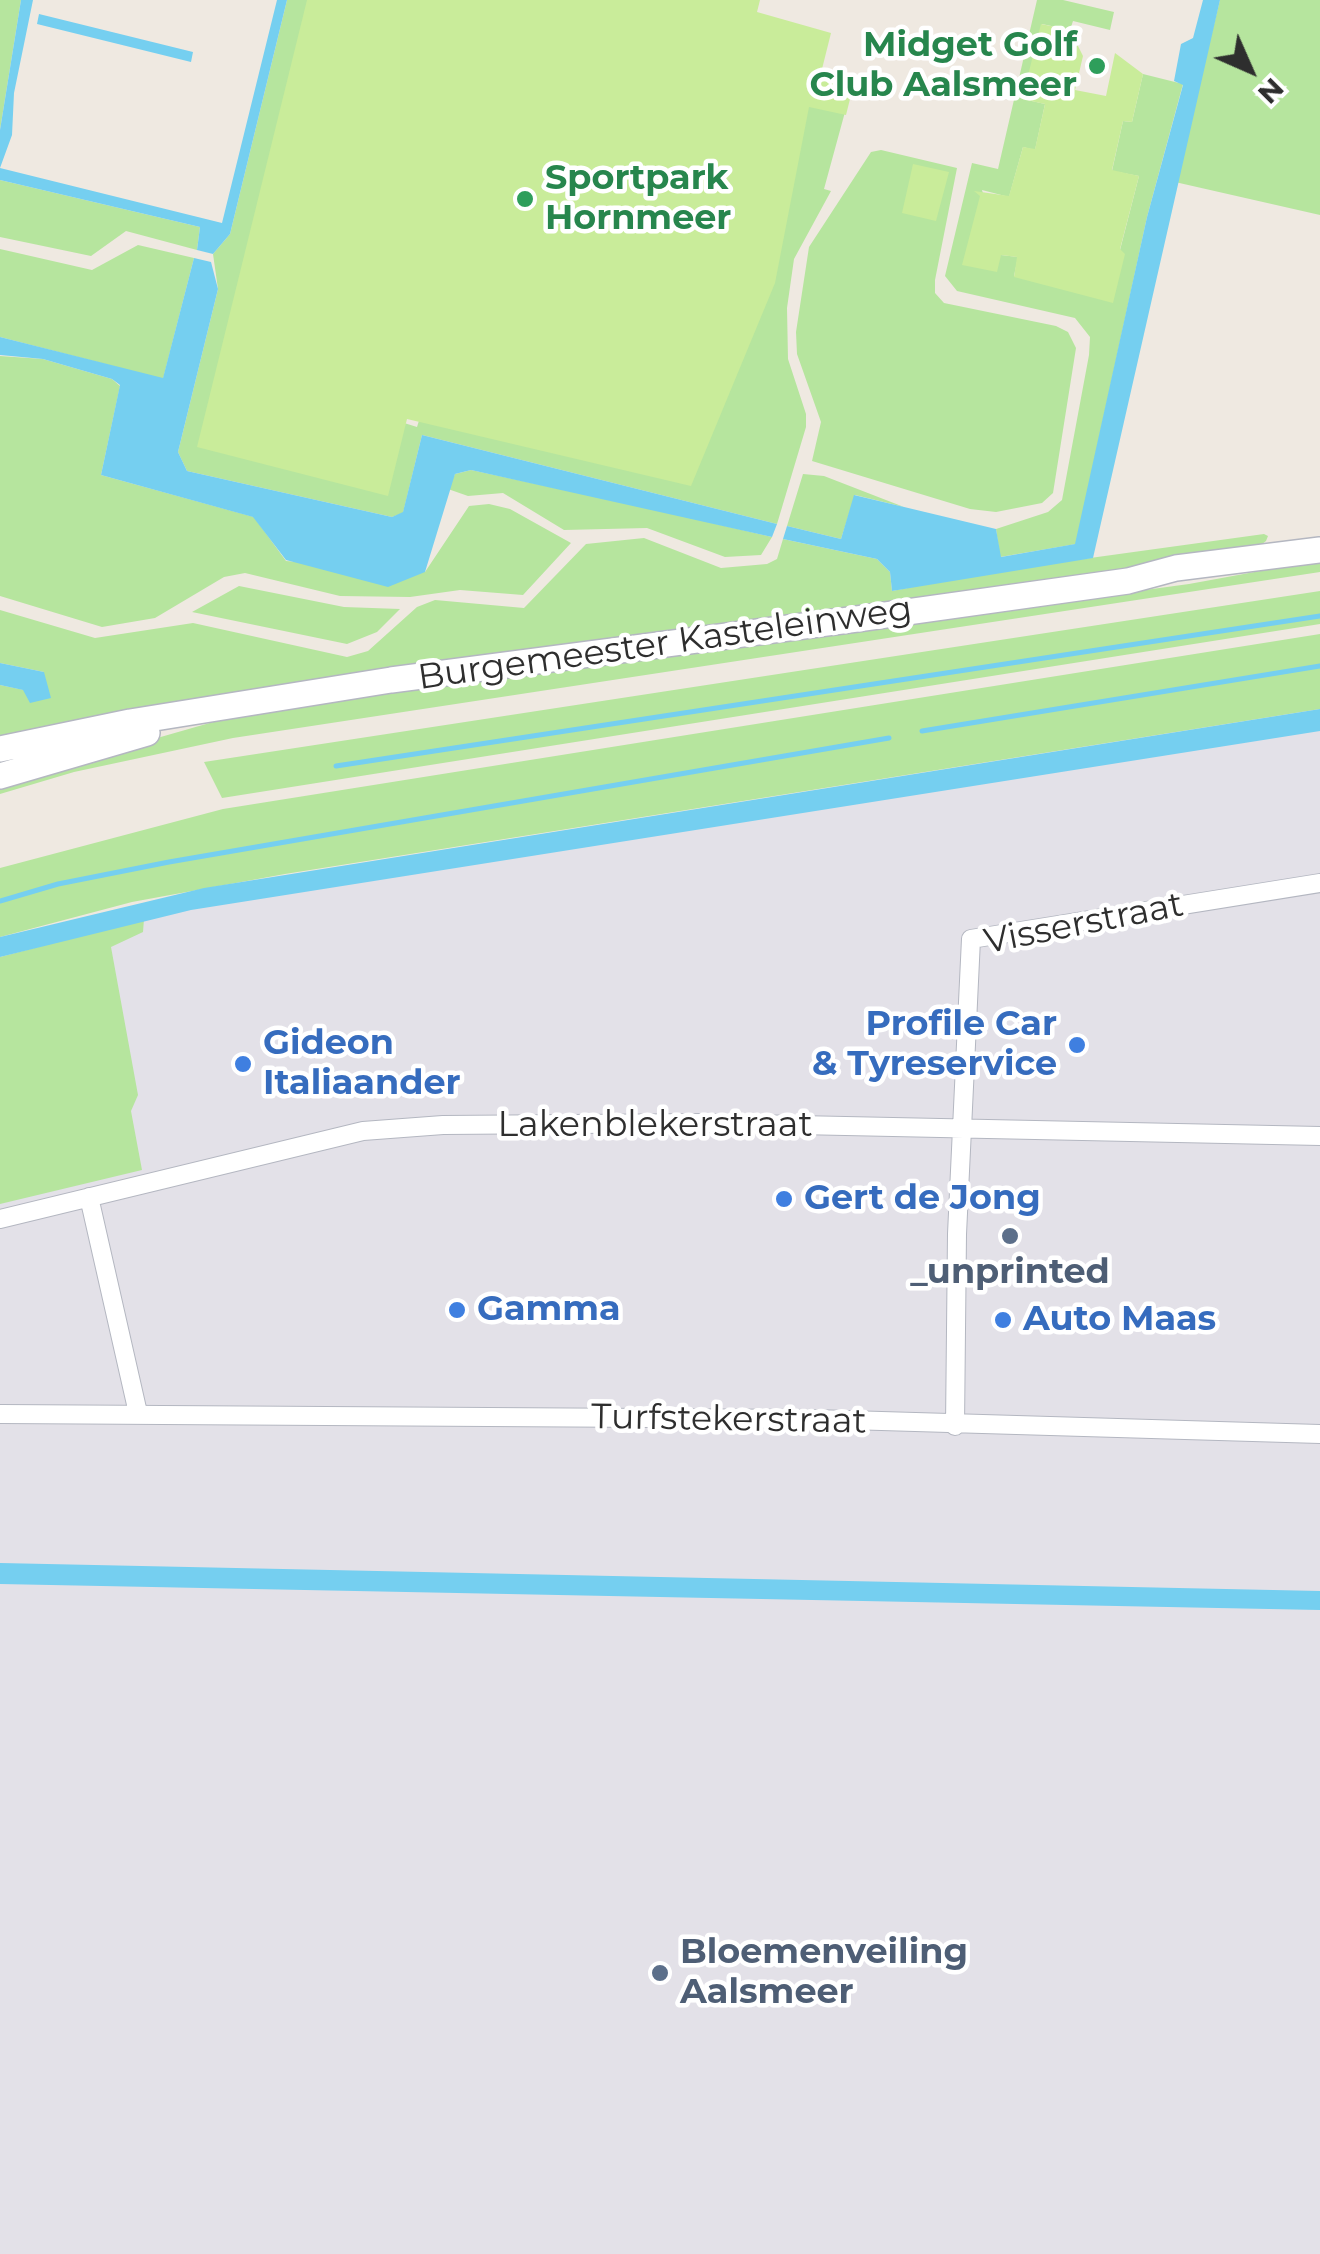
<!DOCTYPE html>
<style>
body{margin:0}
#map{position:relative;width:1320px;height:2254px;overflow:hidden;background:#efe9e1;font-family:Montserrat,sans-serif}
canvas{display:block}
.north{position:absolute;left:1200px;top:20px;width:100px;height:100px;-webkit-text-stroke:8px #fff;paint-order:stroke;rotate:135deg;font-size:28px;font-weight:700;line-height:40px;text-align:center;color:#2e2e2e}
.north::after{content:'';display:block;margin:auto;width:35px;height:45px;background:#2e2e2e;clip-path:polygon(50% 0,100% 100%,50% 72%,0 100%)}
</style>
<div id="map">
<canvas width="1320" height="2254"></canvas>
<div class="north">N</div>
</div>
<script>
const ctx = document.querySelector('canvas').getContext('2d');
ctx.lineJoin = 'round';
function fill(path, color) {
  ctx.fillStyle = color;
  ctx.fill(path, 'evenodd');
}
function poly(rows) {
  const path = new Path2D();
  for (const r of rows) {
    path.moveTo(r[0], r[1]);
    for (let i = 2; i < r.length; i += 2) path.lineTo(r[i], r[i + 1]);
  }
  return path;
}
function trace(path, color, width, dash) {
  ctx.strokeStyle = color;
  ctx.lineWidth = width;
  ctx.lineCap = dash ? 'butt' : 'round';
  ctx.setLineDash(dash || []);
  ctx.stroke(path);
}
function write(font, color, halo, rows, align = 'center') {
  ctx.font = font + ' Montserrat,sans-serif';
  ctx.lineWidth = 9;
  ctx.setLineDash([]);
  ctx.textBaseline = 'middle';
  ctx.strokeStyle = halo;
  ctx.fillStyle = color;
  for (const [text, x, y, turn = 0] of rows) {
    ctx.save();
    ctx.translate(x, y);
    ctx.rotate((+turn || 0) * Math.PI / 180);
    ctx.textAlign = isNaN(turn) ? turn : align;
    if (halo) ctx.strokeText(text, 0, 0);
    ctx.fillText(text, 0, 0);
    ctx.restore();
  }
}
const industrial = poly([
 [1320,725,1320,2254,0,2254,0,1166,93,924]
]);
const green = poly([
 [0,0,21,0,0,130],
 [287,0,324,0,401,422,417,427,422,411,795,100,845,112,824,189,831,191,794,259,787,308,788,359,806,414,806,427,777,524,422,435,403,513,392,517,187,471,178,452,218,289,213,254,230,234],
 [1037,0,1063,0,1114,12,1110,30,1073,21,1070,30,1042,24,1023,99,1045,104,1035,150,1023,147,1009,197,982,190,1001,255,1018,257,1014,276,1120,250,1139,176,1112,171,1123,121,1132,122,1143,74,1183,84,1147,217,1076,544,1000,557,996,529,1048,512,1062,500,1089,355,1090,337,1075,318,957,291,945,276,972,163,998,169],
 [1220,0,1320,0,1320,215,1175,182],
 [881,150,957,168,935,280,935,293,944,303,1056,326,1068,332,1076,348,1053,493,1042,503,996,512,970,509,812,461,821,422,797,354,796,332,809,247,871,152],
 [0,180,200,227,197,250,126,231,91,256,0,237],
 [138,245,194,258,163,379,0,337,0,249,92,270],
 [0,356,43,359,112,379,120,386,101,475,254,517,286,561,425,572,469,506,489,504,510,509,571,543,523,595,460,590,410,597,340,596,245,573,224,577,155,618,102,627,0,596],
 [471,470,635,505,772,537,761,555,725,557,647,528,564,530,503,493,468,496,448,489,455,474],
 [803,474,824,476,904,507,855,495,841,539,787,526],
 [1264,534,1268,536,1266,541,1253,551,0,739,0,685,24,690,44,672,0,663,0,610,95,638,193,623,347,657,368,651,417,607,435,600,524,608,586,544,644,538,721,568,767,564,777,559,783,539,877,559,890,572,892,591,996,571],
 [1320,560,1320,572,233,738,74,772,0,794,0,783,248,712,1189,584],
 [239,586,344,607,400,609,377,632,347,644,192,612],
 [1320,591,1320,624,222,798,204,762],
 [1320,634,1320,709,285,874,132,902,0,937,0,868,223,809],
 [144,919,143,932,111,947,138,1095,131,1111,142,1170,0,1204,0,957]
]);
const pitch = poly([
 [307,0,760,0,757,12,831,33,822,69,855,79,846,115,809,107,775,283,691,486,407,419,388,496,197,447],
 [1041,24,1070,30,1083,56,1075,90,1106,96,1115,53,1143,74,1132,122,1123,121,1112,170,1139,176,1120,249,1125,254,1113,303,1014,277,1017,257,1001,255,997,272,962,265,980,196,974,191,1009,196,1023,147,1035,149,1045,104,1022,99],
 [913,164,949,172,936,221,902,213]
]);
const water = poly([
 [21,0,33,0,14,93,12,135,0,168,222,223,277,0,287,0,230,234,213,254,197,250,200,227,0,180,0,130],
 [1203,0,1220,0,1093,558,892,591,890,572,877,559,783,539,787,526,841,539,854,495,996,529,1001,557,1075,544,1147,217,1183,85,1174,81,1181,44,1193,38],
 [39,14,193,52,191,62,37,24],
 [194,258,211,262,218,289,178,452,187,471,392,517,403,512,422,435,777,524,772,537,471,470,455,474,425,572,388,587,286,560,253,517,101,475,120,385,112,379,43,359,0,355,0,337,163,378],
 [0,663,44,672,51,698,30,703,23,690,0,685],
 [1320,709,1320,731,191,910,0,957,0,937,204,888],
 [0,1563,1320,1591,1320,1610,0,1584]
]);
const stream = poly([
 [922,731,1320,666],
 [336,766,1320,616],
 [0,901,58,884,169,862,889,738]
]);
const street = poly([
 [89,1197,138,1413],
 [0,1219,363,1131,443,1125,703,1123,1320,1136],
 [0,1414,814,1419,1320,1434],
 [955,1426,957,1234,971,939,1320,883]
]);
const secondary = poly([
 [0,749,130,722,391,680,857,619,1128,581,1176,568,1320,550],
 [0,776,147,733]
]);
const markers = [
 [1097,66,10,"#2e9e5b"],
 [525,199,10,"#2e9e5b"],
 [1077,1045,10,"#3f7fe0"],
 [243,1064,10,"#3f7fe0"],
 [784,1199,10,"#3f7fe0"],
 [1010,1236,10,"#5c6f8a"],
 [457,1310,10,"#3f7fe0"],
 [1003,1320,10,"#3f7fe0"],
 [660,1973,10,"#5c6f8a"]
];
const leisureNames = [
 ["Midget Golf",1077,46],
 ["Club Aalsmeer",1077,86],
 ["Sportpark",545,179,"left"],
 ["Hornmeer",545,219,"left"]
];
const streetNames = [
 ["Burgemeester Kasteleinweg",665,644,-8],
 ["Visserstraat",1084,924,-11],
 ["Lakenblekerstraat",655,1126],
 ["Turfstekerstraat",729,1420,1]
];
const shopNames = [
 ["Profile Car",1057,1025,"right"],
 ["& Tyreservice",1057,1065,"right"],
 ["Gideon",263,1044],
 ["Italiaander",263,1084],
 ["Gert de Jong",804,1199],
 ["Gamma",477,1310],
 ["Auto Maas",1023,1320]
];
const serviceNames = [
 ["_unprinted",1010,1273],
 ["Bloemenveiling",680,1953,"left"],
 ["Aalsmeer",680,1993,"left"]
];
fill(industrial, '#e3e1e8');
fill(green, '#b6e59e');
fill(pitch, '#c9ec9a');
fill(water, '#75cff0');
trace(stream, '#75cff0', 5);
trace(street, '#b4b7c1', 20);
trace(secondary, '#b4b7c1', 28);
trace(street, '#fff', 18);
trace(secondary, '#fff', 25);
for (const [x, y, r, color] of markers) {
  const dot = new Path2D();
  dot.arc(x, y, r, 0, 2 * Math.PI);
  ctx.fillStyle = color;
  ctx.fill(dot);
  trace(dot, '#fff', 4);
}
write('bold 35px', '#27864d', '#fff', leisureNames, 'right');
write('35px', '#2e2e2e', '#fff', streetNames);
write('bold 35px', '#366cbe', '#fff', shopNames, 'left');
write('bold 35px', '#4e5e75', '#fff', serviceNames);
</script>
